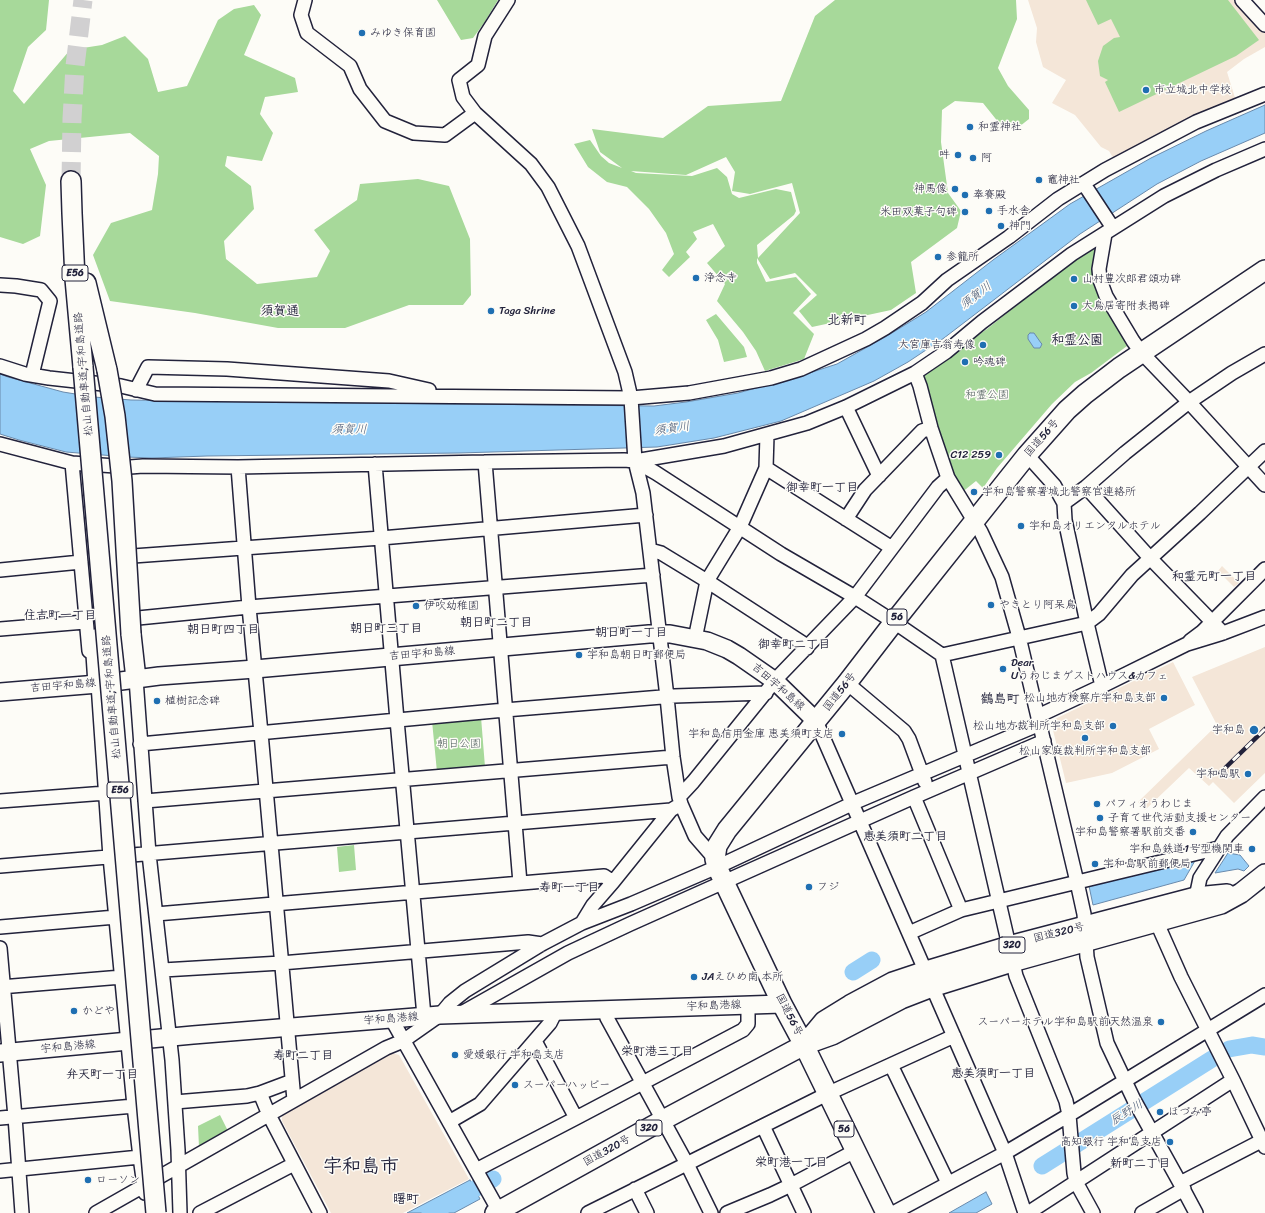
<!DOCTYPE html>
<meta charset="utf-8">
<style>
body{margin:0}
canvas{display:block;background:#fdfcf7}
</style>
<canvas width="1265" height="1213"></canvas>
<script>
const ctx = document.querySelector('canvas').getContext('2d');
ctx.lineJoin = 'round';
function fill(path, color) {
  ctx.fillStyle = color;
  ctx.fill(path, 'evenodd');
}
function poly(rows) {
  const path = new Path2D();
  for (const r of rows) {
    path.moveTo(r[0], r[1]);
    for (let i = 2; i < r.length; i += 2) path.lineTo(r[i], r[i + 1]);
  }
  return path;
}
function trace(path, color, width, dash) {
  ctx.strokeStyle = color;
  ctx.lineWidth = width;
  ctx.lineCap = dash ? 'butt' : 'round';
  ctx.setLineDash(dash || []);
  ctx.stroke(path);
}
function write(font, color, halo, rows, align = 'center') {
  ctx.font = font + ' Sriracha,"Klee One",sans-serif';
  ctx.lineWidth = 3;
  ctx.setLineDash([]);
  ctx.textBaseline = 'middle';
  ctx.strokeStyle = halo;
  ctx.fillStyle = color;
  for (const [text, x, y, turn = 0] of rows) {
    ctx.save();
    ctx.translate(x, y);
    ctx.rotate((+turn || 0) * Math.PI / 180);
    ctx.textAlign = isNaN(turn) ? turn : align;
    if (halo) ctx.strokeText(text, 0, 0);
    ctx.fillText(text, 0, 0);
    ctx.restore();
  }
}
const built = poly([
 [1028,0,1237,0,1265,31,1265,47,1244,59,1227,72,1236,101,1115,161,1109,151,1101,147,1075,115,1052,103,1066,80,1043,67,1036,42,1037,28],
 [1222,566,1239,583,1234,587,1218,571],
 [1265,647,1265,773,1234,803,1213,782,1209,786,1189,768,1145,810,1138,802,1217,725,1192,677],
 [1173,662,1195,705,1149,729,1159,749,1112,773,1066,783,1052,726,1055,719],
 [392,1053,399,1055,469,1179,403,1213,331,1213,282,1121,282,1116]
]);
const green = poly([
 [0,0,49,0,46,30,28,47,13,91,24,104,70,50,102,45,125,36,148,59,158,92,187,86,218,20,234,9,254,5,261,15,244,55,295,78,298,92,265,97,260,114,273,133,262,161,227,156,225,166,251,186,254,209,224,241,226,259,257,284,317,277,330,251,314,230,357,200,360,184,418,179,449,186,470,239,471,295,463,305,409,305,345,328,278,328,195,313,110,301,93,255,111,223,152,210,158,174,159,156,130,133,49,141,30,149,46,185,40,236,23,244,0,237],
 [437,0,498,0,484,23,473,38,461,40],
 [835,0,1016,0,1017,19,998,68,1008,86,1029,110,1029,119,1015,130,999,123,983,103,955,101,942,110,941,142,948,193,961,211,957,228,911,262,916,293,891,310,812,327,799,311,817,295,795,273,770,279,757,258,757,263,766,282,796,277,811,294,793,313,814,334,804,359,765,371,756,351,743,332,717,301,725,284,707,263,725,246,713,224,693,232,697,239,686,252,690,257,669,277,662,270,674,254,666,233,649,209,627,187,607,182,588,167,574,144,590,140,601,156,609,163,622,168,600,152,592,129,663,138,708,106,781,101,815,16],
 [726,157,735,172,732,191,750,194,792,183,800,213,758,258,757,245,794,215,796,211,791,192,776,189,739,198,732,194,727,177,717,168,692,176,636,173,631,171,686,175],
 [1086,0,1228,0,1259,40,1236,56,1119,112,1105,82,1108,80,1100,76,1098,61,1103,46,1114,38,1120,37,1111,19,1098,25],
 [1092,245,1095,252,1096,264,1128,340,1127,346,1091,373,1075,382,1052,404,997,468,983,488,976,481,961,493,956,484,924,379,926,371,987,329],
 [716,314,744,347,747,357,724,362,718,340,706,320],
 [481,717,485,767,437,772,432,721],
 [354,845,356,870,339,872,337,847],
 [220,1115,228,1131,199,1147,198,1126]
]);
const water = poly([
 [1265,105,1265,133,1201,161,1157,184,1080,234,944,338,908,362,874,381,781,421,714,438,657,447,459,453,207,456,152,458,127,457,66,452,19,440,0,434,0,374,8,377,63,392,94,397,131,400,266,402,654,406,686,402,738,393,800,376,837,364,887,336,926,312,993,260,1070,204,1151,158,1206,131,1265,105],
 [1030,333,1034,333,1041,343,1042,344,1040,348,1034,348,1028,339,1028,335,1030,333],
 [1228,853,1240,855,1249,866,1244,871,1238,869,1215,873,1228,853],
 [1196,859,1184,880,1093,905,1089,886,1196,859],
 [470,1180,480,1199,454,1213,407,1213,470,1180],
 [986,1192,992,1204,976,1213,949,1213,986,1192]
]);
const river = poly([
 [853,972,872,960],
 [1229,1049,1252,1045,1265,1047],
 [1042,1166,1212,1059],
 [430,1213,493,1179]
]);
const highwayTunnel = poly([
 [71,181,72,119,75,66,83,0]
]);
const minor = poly([
 [305,0,301,15,307,33,350,66,360,89,385,121,414,133,445,135,475,113,531,164,548,187,578,246,625,372,631,398,635,461,643,493,667,697,673,757,679,797,681,804,695,836,715,859],
 [1242,0,1265,25],
 [475,113,463,97,459,80,478,65,485,36,508,0],
 [1084,184,1113,228],
 [1105,234,1099,269,1100,280,1106,296,1133,341,1141,352,1189,402,1265,485],
 [0,285,16,286,41,290,50,301,32,375],
 [0,366,25,374,49,378,121,386,155,394,631,398,689,393,771,378,801,369,866,339,885,328,922,303,947,280,1009,237,1058,199,1105,170,1196,122,1265,94],
 [915,373,920,386,931,428,948,478,981,532,1002,577,1019,637,1077,882,1084,914,1087,957,1107,1043,1134,1100,1180,1183],
 [136,390,148,367,227,369,389,381,429,390],
 [846,407,879,476],
 [767,435,766,468,892,548],
 [0,444,72,463,130,467,143,466,238,467,485,462,624,460,635,461,724,446,807,423,846,407,915,373,946,352,982,322,1072,254,1164,196,1216,170,1265,149],
 [1027,455,1054,485,1064,503,1065,520,1087,623,1102,686],
 [635,461,656,473,781,554,855,597,894,622,942,655,1016,976,1066,1101,1069,1115,1074,1173,1076,1182,1093,1213],
 [485,462,520,883],
 [72,463,89,651],
 [375,464,397,720,424,1016],
 [238,467,249,607,261,733,294,1100],
 [1086,487,1150,558,1223,633],
 [1064,503,1086,487,1125,453,1189,402,1232,373,1265,354],
 [846,519,865,490,922,431,931,428],
 [650,550,661,553,707,581,804,644,807,648],
 [133,556,381,538,646,515],
 [0,570,81,562],
 [138,618,249,607,653,575],
 [0,629,85,622],
 [695,639,707,581,740,527,766,468],
 [1190,641,1202,632,1265,569],
 [942,655,1087,623,1099,614,1132,575,1200,513,1265,451],
 [138,671,136,679,149,854,172,1060,178,1150,180,1213],
 [95,676,98,684,110,857,134,1106,140,1157,145,1193],
 [847,683,904,731,909,739,925,782],
 [1038,716,1102,686,1187,644,1223,633,1265,617],
 [816,721,1005,1153,1025,1213],
 [140,744,505,710,674,696,766,693],
 [679,797,693,782,778,677,855,597,938,487,948,478],
 [914,797,961,910],
 [0,801,106,793],
 [145,801,673,757],
 [0,866,671,810,681,804],
 [1197,905,1196,897,1200,878,1227,836,1265,797],
 [156,914,604,876,613,882],
 [1155,914,1157,923,1181,977,1233,1080,1265,1147],
 [582,923,593,905,613,882,671,810],
 [0,927,116,917],
 [909,933,961,910,1219,848],
 [0,948,15,1117,22,1213],
 [163,970,281,963,528,942,542,944],
 [0,987,122,977],
 [605,1010,607,1018,687,1164,711,1213],
 [460,1014,568,953,630,924,914,797,1044,741],
 [391,1018,500,1213],
 [535,1041,576,1118],
 [891,1065,948,1183],
 [260,1093,269,1115,320,1213],
 [175,1102,247,1096,260,1093,292,1081],
 [0,1118,134,1106],
 [449,1122,480,1104,550,1023,556,1011],
 [763,1126,804,1213],
 [476,1170,576,1118,743,1030,748,1024,748,1005],
 [0,1171,140,1157],
 [635,1189,647,1213],
 [96,1213,386,1048,403,1041,440,1015,450,1003,465,991,542,944,582,923,631,904,717,867,858,801,1040,724],
 [200,1213,294,1164],
 [588,1213,827,1094,954,1036],
 [727,1213,770,1195,791,1185,855,1151],
 [893,1213,1005,1153,1069,1115,1265,995],
 [1028,1213,1233,1080],
 [1142,1213,1184,1189],
 [1196,1213,1180,1183,1265,1139]
]);
const major = poly([
 [0,692,98,684,159,676,255,669,649,634,670,634,707,641,727,649,739,656,775,681,816,721],
 [0,1053,193,1035,440,1015,782,1004]
]);
const highway = poly([
 [71,181,72,213,75,279,83,367],
 [86,283,107,370],
 [131,634,136,679],
 [95,639,98,684],
 [804,1045,824,1021,850,1005,893,982,926,971,1009,946,1196,897,1227,894],
 [495,1213,663,1120,804,1045,832,1035,901,999,932,987,1012,962,1221,904,1241,893,1265,874],
 [886,1213,804,1045,782,1004,717,867,715,859,717,846,727,830,847,683,894,622,1027,455,1067,410,1085,394,1119,368,1265,270]
]);
const rail = poly([
 [1220,773,1265,729]
]);
const highwayBridge = poly([
 [83,367,156,1213],
 [107,370,115,416,122,481,131,634]
]);
const markers = [
 [362,33,4,"#1f6fb2"],
 [1146,90,4,"#1f6fb2"],
 [970,127,4,"#1f6fb2"],
 [958,155,4,"#1f6fb2"],
 [973,158,4,"#1f6fb2"],
 [1039,180,4,"#1f6fb2"],
 [955,189,4,"#1f6fb2"],
 [965,195,4,"#1f6fb2"],
 [989,211,4,"#1f6fb2"],
 [965,212,4,"#1f6fb2"],
 [1001,226,4,"#1f6fb2"],
 [938,257,4,"#1f6fb2"],
 [696,278,4,"#1f6fb2"],
 [1074,279,4,"#1f6fb2"],
 [1074,306,4,"#1f6fb2"],
 [491,311,4,"#1f6fb2"],
 [983,345,4,"#1f6fb2"],
 [965,362,4,"#1f6fb2"],
 [999,455,4,"#1f6fb2"],
 [974,492,4,"#1f6fb2"],
 [1021,526,4,"#1f6fb2"],
 [991,605,4,"#1f6fb2"],
 [416,606,4,"#1f6fb2"],
 [579,655,4,"#1f6fb2"],
 [1003,669,4,"#1f6fb2"],
 [1164,698,4,"#1f6fb2"],
 [157,701,4,"#1f6fb2"],
 [1113,726,4,"#1f6fb2"],
 [1254,730,5,"#1f6fb2"],
 [842,734,4,"#1f6fb2"],
 [1085,738,4,"#1f6fb2"],
 [1248,774,4,"#1f6fb2"],
 [1097,804,4,"#1f6fb2"],
 [1100,818,4,"#1f6fb2"],
 [1193,832,4,"#1f6fb2"],
 [1252,849,4,"#1f6fb2"],
 [1095,864,4,"#1f6fb2"],
 [809,887,4,"#1f6fb2"],
 [694,977,4,"#1f6fb2"],
 [74,1011,4,"#1f6fb2"],
 [1161,1022,4,"#1f6fb2"],
 [455,1055,4,"#1f6fb2"],
 [515,1085,4,"#1f6fb2"],
 [1160,1112,4,"#1f6fb2"],
 [1170,1142,4,"#1f6fb2"],
 [88,1180,4,"#1f6fb2"]
];
const shields = [
 [75,273,26],
 [897,617,20],
 [120,790,26],
 [1012,945,26],
 [649,1128,26],
 [844,1129,20]
];
const shieldNames = [
 ["E56",75,273],
 ["56",897,617],
 ["E56",120,790],
 ["320",1012,945],
 ["320",649,1128],
 ["56",844,1129]
];
const poiNames = [
 ["みゆき保育園",370,33],
 ["市立城北中学校",1154,90],
 ["和霊神社",978,127],
 ["吽",950,155,"right"],
 ["阿",981,158],
 ["竈神社",1047,180],
 ["神馬像",947,189,"right"],
 ["奉賽殿",973,195],
 ["手水舎",997,211],
 ["米田双葉子句碑",957,212,"right"],
 ["神門",1009,226],
 ["参籠所",946,257],
 ["浄念寺",704,278],
 ["山村豊次郎君頌功碑",1082,279],
 ["大鳥居寄附表掲碑",1082,306],
 ["Taga Shrine",499,311],
 ["大宮庫吉翁寿像",975,345,"right"],
 ["吟魂碑",973,362],
 ["C12 259",991,455,"right"],
 ["宇和島警察署城北警察官連絡所",982,492],
 ["宇和島オリエンタルホテル",1029,526],
 ["やきとり阿呆鳥",999,605],
 ["伊吹幼稚園",424,606],
 ["宇和島朝日町郵便局",587,655],
 ["Dear",1011,663],
 ["Uうわじまゲストハウス&カフェ",1011,676],
 ["松山地方検察庁宇和島支部",1156,698,"right"],
 ["植樹記念碑",165,701],
 ["松山地方裁判所宇和島支部",1105,726,"right"],
 ["宇和島",1245,730,"right"],
 ["宇和島信用金庫 恵美須町支店",834,734,"right"],
 ["松山家庭裁判所宇和島支部",1085,751,"center"],
 ["宇和島駅",1240,774,"right"],
 ["パフィオうわじま",1105,804],
 ["子育て世代活動支援センター",1108,818],
 ["宇和島警察署駅前交番",1185,832,"right"],
 ["宇和島鉄道1号型機関車",1244,849,"right"],
 ["宇和島駅前郵便局",1103,864],
 ["フジ",817,887],
 ["JAえひめ南 本所",702,977],
 ["かどや",82,1011],
 ["スーパーホテル宇和島駅前天然温泉",1153,1022,"right"],
 ["愛媛銀行 宇和島支店",463,1055],
 ["スーパーハッピー",523,1085],
 ["ほづみ亭",1168,1112],
 ["高知銀行 宇和島支店",1162,1142,"right"],
 ["ローソン",96,1180]
];
const streetNames = [
 ["松山自動車道;宇和島道路",84,374,-95],
 ["国道56号",1042,438,-49],
 ["吉田宇和島線",422,654,-5],
 ["吉田宇和島線",63,686,-5],
 ["吉田宇和島線",778,687,41],
 ["国道56号",840,692,-52],
 ["松山自動車道;宇和島道路",112,697,-95],
 ["国道320号",1059,933,-14],
 ["宇和島港線",714,1006,-2],
 ["国道56号",789,1015,63],
 ["宇和島港線",391,1019,-4],
 ["宇和島港線",68,1047,-5],
 ["国道320号",607,1151,-29]
];
const parkNames = [
 ["和霊公園",987,395],
 ["朝日公園",459,744]
];
const waterNames = [
 ["須賀川",976,296,-37],
 ["須賀川",672,429,-8],
 ["須賀川",349,430],
 ["辰野川",1127,1113,-32]
];
const neighbourhoodNames = [
 ["御幸町一丁目",822,488],
 ["和霊元町一丁目",1214,577],
 ["住吉町一丁目",60,616],
 ["朝日町二丁目",496,623],
 ["朝日町三丁目",386,629],
 ["朝日町四丁目",223,630],
 ["朝日町一丁目",631,633],
 ["御幸町二丁目",794,645],
 ["恵美須町二丁目",905,837],
 ["寿町一丁目",569,888],
 ["栄町港三丁目",657,1052],
 ["寿町二丁目",303,1056],
 ["恵美須町一丁目",993,1074],
 ["弁天町一丁目",102,1075],
 ["栄町港一丁目",791,1163],
 ["新町二丁目",1140,1164]
];
const quarterNames = [
 ["須賀通",280,312],
 ["北新町",847,321],
 ["和霊公園",1077,341],
 ["鶴島町",1000,700],
 ["曙町",406,1200]
];
const townNames = [
 ["宇和島市",361,1167]
];
fill(built, '#f4e6d8');
fill(green, '#a7d99a');
fill(water, '#98cff7');
trace(water, '#698aac', 1);
trace(river, '#98cff7', 17);
trace(highwayTunnel, '#d1d0d1', 19, [19, 10]);
trace(minor, '#22223b', 16);
trace(major, '#22223b', 20);
trace(highway, '#22223b', 22);
trace(minor, '#fdfcf7', 13);
trace(major, '#fdfcf7', 17);
trace(highway, '#fdfcf7', 19);
trace(rail, '#22223b', 4.5);
trace(rail, '#fdfcf7', 3, [9]);
trace(highwayBridge, '#22223b', 22, []);
trace(highwayBridge, '#fdfcf7', 19);
for (const [x, y, r, color] of markers) {
  const dot = new Path2D();
  dot.arc(x, y, r, 0, 2 * Math.PI);
  ctx.fillStyle = color;
  ctx.fill(dot);
  trace(dot, '#fdfcf7', 1.5);
}
for (const [x, y, w] of shields) {
  const box = new Path2D();
  box.roundRect(x - w / 2, y - 8, w, 16, 3);
  ctx.fillStyle = '#fdfcf7';
  ctx.fill(box);
  trace(box, '#22223b', 1);
}
write('bold 10px', '#22223b', null, shieldNames);
write('11px', '#22223b', '#fdfcf7', poiNames, 'left');
write('11px', '#22223b', '#fdfcf7', streetNames);
write('11px', '#4a5958', '#fdfcf7', parkNames);
write('italic 12px', '#455673', '#fdfcf7', waterNames);
write('bold 12px', '#22223b', '#fdfcf7', neighbourhoodNames);
write('bold 13px', '#22223b', '#fdfcf7', quarterNames);
write('bold 19px', '#22223b', '#fdfcf7', townNames);
</script>
